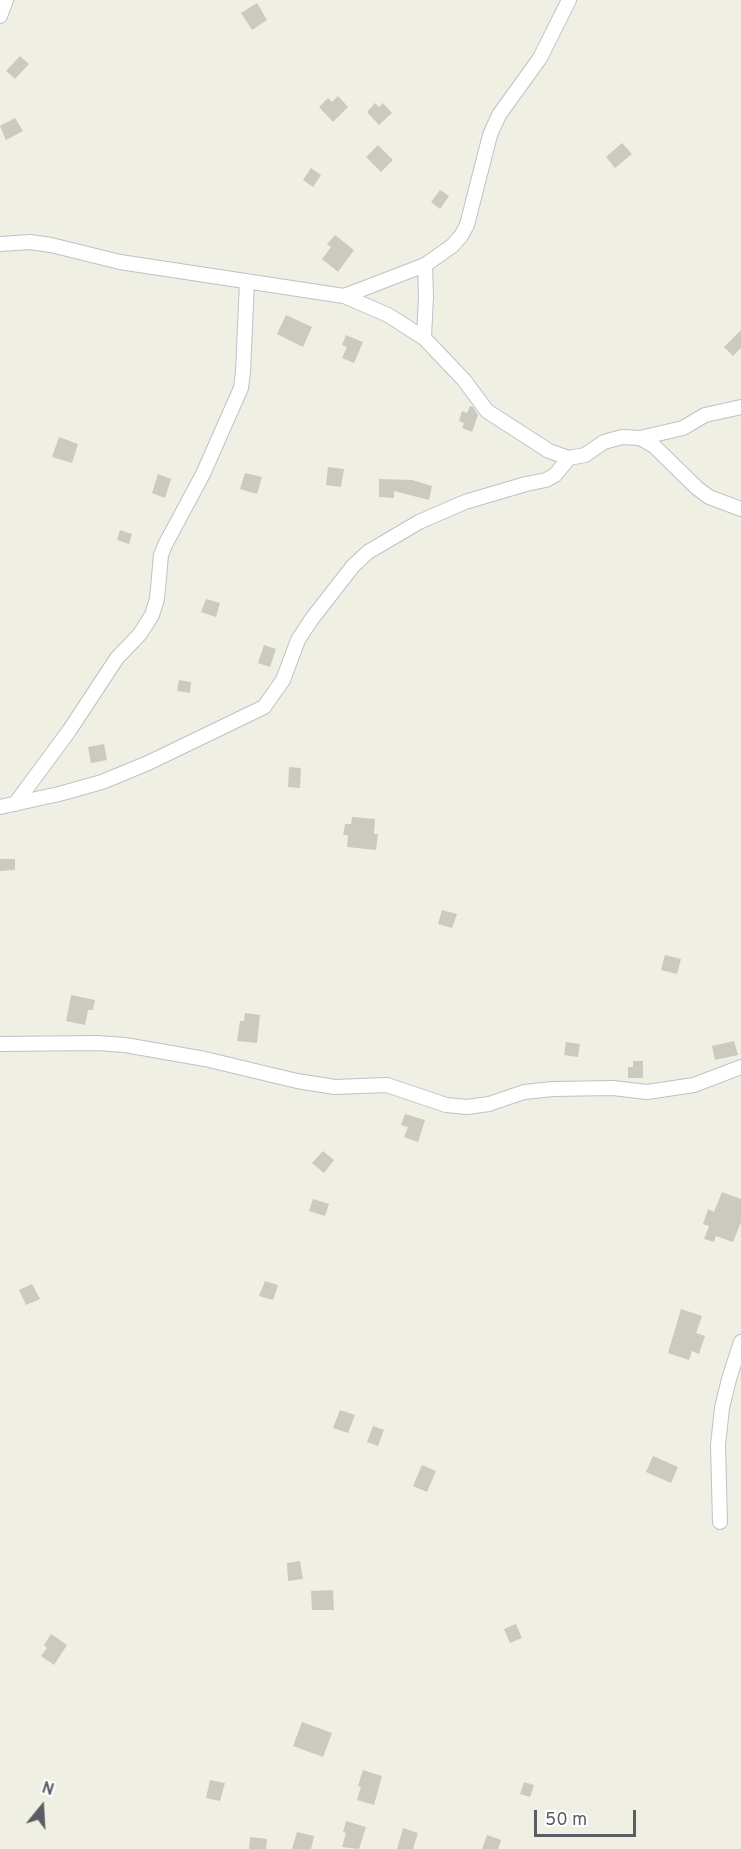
<!DOCTYPE html>
<style>
body{margin:0}
#map{position:relative;width:741px;height:1849px;overflow:hidden;background:#efefe3;font-family:Overpass,sans-serif}
canvas{display:block}
.north{position:absolute;left:12px;top:1777px;width:60px;height:60px;-webkit-text-stroke:4px #fff;paint-order:stroke;rotate:18deg;font-size:16px;font-weight:700;line-height:24px;text-align:center;color:#5b5d65}
.north::after{content:'';display:block;margin:auto;width:21px;height:27px;background:#5b5d65;clip-path:polygon(50% 0,100% 100%,50% 72%,0 100%)}
.scale{position:absolute;left:534px;top:1810px;width:102px;height:27px;box-sizing:border-box;border:3px solid #5b5d65;border-top:0;padding-left:8px;font-size:18px;line-height:21px;white-space:nowrap;color:#5b5d65;-webkit-text-stroke:4px #fff;paint-order:stroke}
</style>
<div id="map">
<canvas width="741" height="1849"></canvas>
<div class="north">N</div>
<div class="scale">50 m</div>
</div>
<script>
const ctx = document.querySelector('canvas').getContext('2d');
ctx.lineJoin = 'round';
function fill(path, color) {
  ctx.fillStyle = color;
  ctx.fill(path, 'evenodd');
}
function poly(rows) {
  const path = new Path2D();
  for (const r of rows) {
    path.moveTo(r[0], r[1]);
    for (let i = 2; i < r.length; i += 2) path.lineTo(r[i], r[i + 1]);
  }
  return path;
}
function trace(path, color, width, dash) {
  ctx.strokeStyle = color;
  ctx.lineWidth = width;
  ctx.lineCap = dash ? 'butt' : 'round';
  ctx.setLineDash(dash || []);
  ctx.stroke(path);
}
const building = poly([
 [257,3,267,20,252,30,241,13],
 [20,56,29,64,15,79,6,71],
 [338,96,348,107,333,122,319,107,328,98,332,102],
 [375,103,379,107,383,103,392,113,379,125,367,112],
 [15,118,23,131,6,140,0,126],
 [622,143,632,154,615,168,606,157],
 [378,145,393,160,381,172,366,157],
 [311,168,321,175,313,187,303,180],
 [440,190,449,196,440,209,431,202],
 [335,235,354,250,338,272,322,259,331,247,327,244],
 [286,315,312,327,303,347,277,334],
 [741,330,741,348,733,356,724,347],
 [346,335,363,342,354,363,342,358,347,347,342,345],
 [470,406,473,407,478,415,472,432,462,428,464,423,459,421,462,411,467,413],
 [59,437,78,444,72,463,52,457],
 [328,467,344,469,341,487,326,485],
 [245,473,262,477,257,494,240,489],
 [158,474,171,479,165,498,152,493],
 [379,479,412,480,432,486,429,500,394,491,394,498,379,497],
 [120,530,132,534,129,544,117,540],
 [206,599,220,603,216,617,201,612],
 [264,645,276,649,270,667,258,663],
 [179,680,191,682,190,693,177,691],
 [104,744,107,760,91,763,88,747],
 [289,767,301,768,300,788,288,787],
 [352,817,375,819,374,834,378,834,376,850,347,847,348,835,343,835,345,824,351,824],
 [0,859,15,859,15,870,0,871],
 [442,910,457,914,452,928,438,924],
 [665,955,681,959,677,974,661,970],
 [71,995,95,1000,93,1010,88,1010,85,1025,66,1021],
 [245,1013,260,1015,257,1043,237,1041,240,1021,244,1021],
 [734,1041,738,1055,715,1060,712,1046],
 [566,1042,580,1044,578,1057,564,1055],
 [633,1061,643,1061,643,1078,628,1078,628,1067,633,1067],
 [405,1114,425,1120,418,1142,404,1137,408,1127,401,1125],
 [323,1151,334,1160,324,1173,312,1163],
 [722,1192,741,1199,741,1222,733,1242,716,1236,714,1242,704,1239,709,1226,703,1224,708,1209,714,1212],
 [313,1199,329,1204,325,1216,309,1211],
 [265,1281,278,1285,273,1300,259,1296],
 [32,1284,40,1299,26,1305,19,1290],
 [681,1309,702,1316,696,1333,705,1336,699,1354,692,1351,689,1360,668,1353],
 [340,1410,355,1415,348,1433,333,1428],
 [373,1426,384,1430,378,1446,367,1442],
 [653,1456,678,1467,671,1483,646,1472],
 [422,1465,436,1471,427,1492,413,1486],
 [300,1561,303,1579,288,1581,287,1563],
 [333,1590,334,1610,312,1610,311,1591],
 [516,1624,522,1638,510,1643,504,1629],
 [51,1634,67,1645,54,1665,41,1656,47,1648,44,1645],
 [302,1722,332,1733,323,1757,293,1746],
 [363,1770,382,1776,374,1805,357,1800,361,1787,358,1786],
 [210,1780,225,1783,220,1801,206,1798],
 [524,1782,534,1785,530,1797,520,1794],
 [346,1821,366,1827,359,1849,342,1847,346,1833,343,1832],
 [403,1828,418,1833,413,1849,397,1849],
 [297,1832,314,1836,311,1849,292,1849],
 [487,1835,501,1840,498,1849,482,1849],
 [250,1837,267,1839,266,1849,249,1849]
]);
const minor = poly([
 [0,16,6,0],
 [0,244,30,242,51,245,120,262,344,296,388,315,424,338,464,380,487,411,549,451,569,458,585,455,604,442,622,437,640,438,654,446,697,488,709,497,741,509],
 [344,296,425,265,452,246,461,236,467,225,490,135,499,115,540,58,569,0],
 [424,338,426,297,425,265],
 [640,438,683,428,705,415,741,407],
 [15,804,69,731,117,658,140,634,152,615,157,599,161,555,165,545,203,474,241,388,243,372,247,281],
 [0,807,59,794,102,782,148,763,264,707,283,680,298,640,311,620,353,566,368,552,419,522,465,502,526,484,546,480,555,475,569,458],
 [0,1044,97,1043,125,1045,205,1059,297,1081,335,1087,387,1085,446,1105,467,1107,489,1104,524,1092,553,1089,613,1088,647,1092,694,1085,741,1067],
 [720,1522,718,1445,722,1408,729,1379,741,1342]
]);
fill(building, '#cacac0');
trace(minor, '#c0c0c8', 16);
trace(minor, '#fff', 14);
</script>
